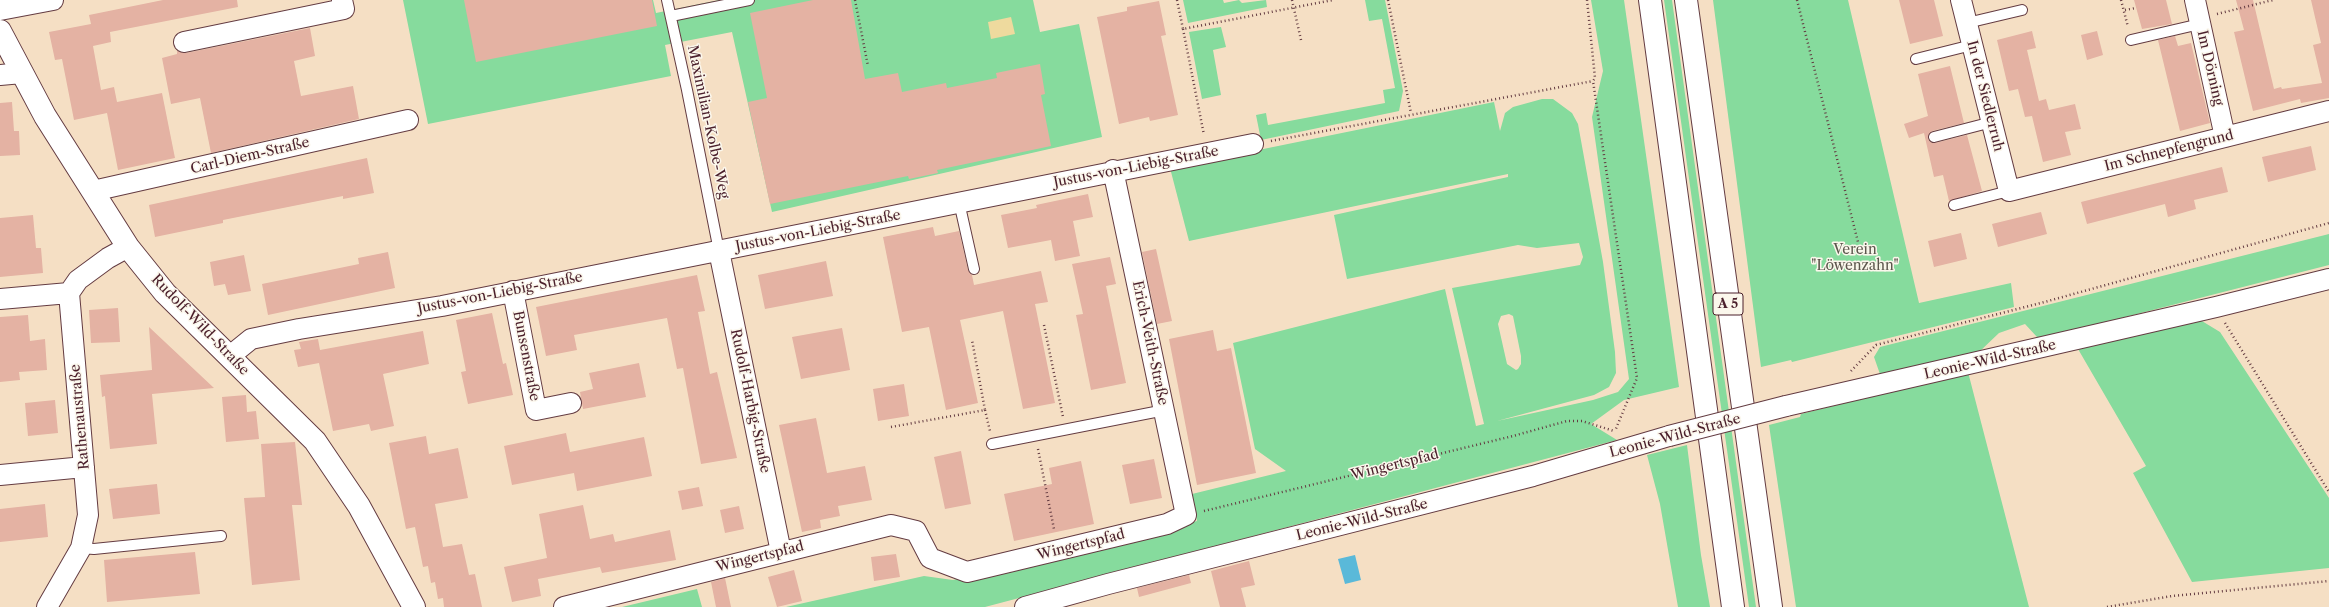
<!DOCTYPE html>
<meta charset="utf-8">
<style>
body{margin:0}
canvas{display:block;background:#f5dfc4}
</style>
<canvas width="2329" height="607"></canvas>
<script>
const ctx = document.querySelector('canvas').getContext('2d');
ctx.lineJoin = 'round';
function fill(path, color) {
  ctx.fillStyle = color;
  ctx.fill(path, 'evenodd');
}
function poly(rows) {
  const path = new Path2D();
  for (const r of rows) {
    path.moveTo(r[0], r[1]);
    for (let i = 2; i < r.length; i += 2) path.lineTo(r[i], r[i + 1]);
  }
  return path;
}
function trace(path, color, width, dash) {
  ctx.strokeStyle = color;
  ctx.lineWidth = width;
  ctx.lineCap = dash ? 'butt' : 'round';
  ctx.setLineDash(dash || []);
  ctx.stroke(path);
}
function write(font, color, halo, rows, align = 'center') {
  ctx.font = font + ' "Libre Caslon Text",serif';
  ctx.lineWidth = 3;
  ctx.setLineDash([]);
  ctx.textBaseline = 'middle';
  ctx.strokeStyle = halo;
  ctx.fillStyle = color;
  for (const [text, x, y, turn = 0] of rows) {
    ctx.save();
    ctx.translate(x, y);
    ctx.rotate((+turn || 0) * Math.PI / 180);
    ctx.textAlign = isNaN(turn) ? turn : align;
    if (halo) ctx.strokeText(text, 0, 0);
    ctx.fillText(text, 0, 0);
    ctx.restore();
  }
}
const green = poly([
 [403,0,653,0,656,13,719,0,1033,0,1040,32,1079,24,1102,137,772,212,732,32,665,45,671,76,428,124],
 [1183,0,1223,0,1224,3,1239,0,1242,3,1266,0,1267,7,1188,23],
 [1365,0,1385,0,1403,91,1399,111,1261,140,1256,115,1266,113,1268,125,1385,103,1383,90,1395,88,1382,19,1369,21],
 [1591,0,1624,0,1679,387,1624,400,1591,424,1617,440,985,607,786,607,924,576,953,580,1197,521,1192,494,1286,471,1255,449,1233,343,1445,289,1476,426,1484,424,1452,288,1580,265,1583,257,1579,243,1537,248,1518,245,1347,279,1334,215,1508,177,1508,174,1189,241,1170,168,1494,102,1500,131,1505,113,1513,107,1542,99,1553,99,1572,113,1578,124,1603,262,1615,352,1616,373,1609,387,1594,395,1497,421,1593,400,1618,392,1629,379,1592,117,1603,71],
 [1509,314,1513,316,1521,356,1521,364,1518,369,1516,370,1507,364,1498,324,1501,316],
 [1664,0,1672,0,1756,607,1749,607],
 [1713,0,1848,0,1919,303,2011,283,2014,307,1792,362,1791,360,1761,367],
 [1221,27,1226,47,1213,50,1221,95,1202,99,1189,32],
 [2329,234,2329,265,2043,338,2037,337,2025,324,1999,333,1977,354,1881,377,1874,357,1880,347],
 [2197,318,2220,332,2329,498,2329,568,2192,582,2133,473,2146,466,2078,349],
 [1968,372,2029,607,1796,607,1769,425,1800,417,1801,414],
 [1687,445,1701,555,1710,607,1678,607,1660,504,1647,455],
 [697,589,702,607,622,607]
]);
const sand = poly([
 [1011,17,1015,34,991,39,988,22]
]);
const water = poly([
 [1355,555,1361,580,1345,584,1338,559]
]);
const building = poly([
 [163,0,237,0,238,7,110,32,111,42,93,46,101,90,114,87,117,102,162,93,175,158,118,170,107,113,74,120,62,59,55,60,49,32,91,24,89,15],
 [464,0,652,0,657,26,476,62],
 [813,0,851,0,865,79,898,73,902,92,946,83,947,88,997,78,996,73,1040,64,1045,94,1041,95,1051,146,937,170,938,173,909,179,908,176,770,204,748,102,767,98,750,13],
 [1899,0,1934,0,1943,36,1910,44],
 [2134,0,2166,0,2172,24,2142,29],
 [2236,0,2253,0,2274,89,2281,87,2282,89,2322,83,2313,45,2321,43,2311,0,2329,0,2329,98,2301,103,2300,99,2253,111,2234,32,2244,30],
 [1159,1,1166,35,1161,36,1178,115,1150,121,1149,117,1119,124,1097,17,1127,11,1127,7],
 [310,28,315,56,294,61,301,96,353,86,359,119,211,153,200,98,171,104,162,58,177,54,177,51,186,53],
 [2032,31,2036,48,2027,50,2039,101,2046,99,2049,110,2075,104,2081,129,2065,132,2071,155,2043,162,2032,116,2025,117,2018,89,2009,91,1997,40],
 [2097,31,2103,55,2087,60,2081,35],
 [2175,36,2178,46,2191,43,2210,123,2180,131,2158,40],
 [1950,66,1964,123,1932,131,1928,138,1930,142,1935,143,1967,135,1982,191,1949,201,1943,175,1934,177,1924,133,1909,138,1904,124,1928,116,1918,74],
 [12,102,14,131,19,131,20,155,0,156,0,103],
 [2311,146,2316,170,2268,182,2262,157],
 [367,158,374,193,343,199,343,196,223,220,223,223,155,237,149,205],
 [2222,167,2228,192,2194,200,2196,209,2168,217,2165,204,2087,224,2081,202],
 [1088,194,1093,217,1073,221,1080,256,1055,261,1051,240,1008,248,1001,215,1037,208,1036,205],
 [2041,212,2047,234,1998,247,1992,224],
 [33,215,36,248,41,248,43,273,0,277,0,218],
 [933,227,935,236,959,231,968,270,972,275,974,285,1041,271,1048,302,1035,304,1055,403,1023,409,1003,311,960,320,978,403,946,410,929,327,902,332,883,237],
 [1961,233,1967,259,1934,267,1928,241],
 [1156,249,1172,321,1157,324,1142,252],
 [388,252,395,288,268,315,262,284,359,264,358,258],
 [244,255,251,291,228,295,225,284,214,286,210,262],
 [1110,257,1116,284,1106,286,1126,383,1091,390,1076,315,1083,314,1072,264],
 [826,261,833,296,765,309,758,275],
 [697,275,705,311,698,312,710,374,717,372,737,458,701,464,683,368,677,369,667,318,574,335,577,350,546,356,536,307],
 [118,308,120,342,91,343,89,310],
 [492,313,503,364,506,363,513,395,468,404,461,372,466,371,456,320],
 [28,315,30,341,45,339,47,370,19,372,20,380,0,382,0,317],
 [149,327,214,388,152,394,157,444,110,449,105,396,102,397,100,375,152,370],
 [842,328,850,370,801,379,792,337],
 [1213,330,1217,351,1231,348,1256,473,1197,485,1169,339],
 [423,331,429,364,383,374,394,426,371,431,369,424,333,431,319,363,298,367,294,350,301,349,299,342,318,339,320,350],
 [639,363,646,397,583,409,580,392,593,389,589,373],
 [904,384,909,416,878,421,873,389],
 [246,395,247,412,256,411,259,439,226,442,222,397],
 [55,400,58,433,28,436,25,403],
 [816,418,827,473,865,466,872,500,838,506,840,516,820,520,821,528,802,532,779,425],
 [566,433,570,452,644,437,652,476,577,491,574,473,512,485,504,446],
 [426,436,429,454,458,448,468,498,435,504,443,547,462,544,469,575,475,574,482,607,444,607,443,598,438,599,435,582,431,583,428,566,423,567,415,527,406,529,389,443],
 [295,442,302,505,292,505,300,580,252,585,244,498,265,497,261,444],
 [961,451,971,504,945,509,934,457],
 [1154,459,1162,498,1130,504,1122,465],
 [1081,461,1094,524,1014,541,1004,494,1052,484,1049,468],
 [157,484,160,514,113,519,109,489],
 [699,487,703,506,682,510,678,491],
 [45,504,48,537,0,542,0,509],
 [583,505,590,539,613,534,615,542,670,530,676,560,602,573,600,567,538,579,541,596,512,602,504,567,547,558,539,514],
 [739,506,744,529,725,533,720,510],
 [195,552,200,594,107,602,104,560],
 [896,554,900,577,874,581,871,557],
 [1249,561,1255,585,1241,588,1246,607,1220,607,1211,571],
 [794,570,802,601,777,607,768,577],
 [1189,575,1191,583,1139,597,1137,588],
 [725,578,731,607,716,607,711,582]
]);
const path = poly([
 [855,0,868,66],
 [1177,0,1183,29,1333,0],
 [1292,0,1301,40],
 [1388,0,1411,113],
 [1587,0,1595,78,1593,81,1637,378,1615,431],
 [1797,0,1858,242],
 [2121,0,2128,27],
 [2125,10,2136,8],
 [2217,14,2273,0],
 [1183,29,1204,135],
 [1271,141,1593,81],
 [2225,323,2329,492],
 [1044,325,1063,417],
 [1851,371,1876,345,2041,303,2329,223],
 [985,410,990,431],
 [891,427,985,410,972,340],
 [1038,449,1054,529],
 [1204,511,1513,436,1567,421,1582,421,1614,431],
 [2107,607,2172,596,2329,581]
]);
const service = poly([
 [667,0,687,90,719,251],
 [671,16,749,0],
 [1967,23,2022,10],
 [2131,40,2200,24],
 [1916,59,1972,45],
 [1934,137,1992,122],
 [959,202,974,269],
 [1954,205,2009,191],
 [992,444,1165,410],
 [81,548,94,549,221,536]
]);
const minor = poly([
 [1961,0,2009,191,2329,111],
 [2195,0,2225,137],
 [0,10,53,0],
 [184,42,344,9,342,0],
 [0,75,22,73],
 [93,191,408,120],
 [719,251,781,552],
 [513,291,536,410,571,403],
 [0,299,69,293],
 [230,356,251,339,299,329,442,306,1253,144],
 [1786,406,2216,307,2329,279],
 [0,475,84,467],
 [47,607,81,548,88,515,69,293,78,280,108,258,128,247],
 [564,607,891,525,916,531,930,558,967,572,1167,524,1186,515,1113,170],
 [1025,607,1108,584,1533,476,1669,436]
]);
const tertiary = poly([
 [0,31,45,116,128,247,165,293,315,441,359,506,414,607]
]);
const motorway = poly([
 [1650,0,1733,607],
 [1686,0,1771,607]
]);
const minorBridge = poly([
 [1669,436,1786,406]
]);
const shields = [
 [1728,304,30]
];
const shieldNames = [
 ["A 5",1728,304]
];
const streetNames = [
 ["Im Dörning",2210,68,77],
 ["In der Siedlerruh",1985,96,76],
 ["Maximilian-Kolbe-Weg",708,122,78],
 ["Im Schnepfengrund",2169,151,-14],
 ["Carl-Diem-Straße",250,156,-13],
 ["Justus-von-Liebig-Straße",1136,167,-11],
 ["Justus-von-Liebig-Straße",818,231,-11],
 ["Justus-von-Liebig-Straße",500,293,-11],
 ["Rudolf-Wild-Straße",200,325,46],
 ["Erich-Veith-Straße",1150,343,78],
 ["Bunsenstraße",526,356,79],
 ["Leonie-Wild-Straße",1990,360,-13],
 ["Rudolf-Harbig-Straße",750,401,78],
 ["Rathenaustraße",80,417,-95],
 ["Leonie-Wild-Straße",1675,436,-15],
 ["Wingertspfad",1395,465,-14],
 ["Leonie-Wild-Straße",1362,520,-14],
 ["Wingertspfad",1081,545,-14],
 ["Wingertspfad",760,557,-14]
];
const parkNames = [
 ["Verein",1855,250],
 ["\"Löwenzahn\"",1855,266]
];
fill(green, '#86db9d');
fill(sand, '#eeda9e');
fill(water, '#5ab9d9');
fill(building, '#e4b2a3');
trace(service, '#643c42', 12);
trace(minor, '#643c42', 22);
trace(tertiary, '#643c42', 24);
trace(motorway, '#643c42', 24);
trace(path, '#643c42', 2.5, [1, 3]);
trace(service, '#fff', 10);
trace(minor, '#fff', 20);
trace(tertiary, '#fff', 22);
trace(motorway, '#fff', 22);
trace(minorBridge, '#643c42', 22, []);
trace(minorBridge, '#fff', 20);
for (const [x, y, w] of shields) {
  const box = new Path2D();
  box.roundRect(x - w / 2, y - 11, w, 22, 3);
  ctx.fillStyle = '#fbf7ec';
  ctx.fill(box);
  trace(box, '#4a1f2b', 1);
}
write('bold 13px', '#4a1f2b', null, shieldNames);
write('14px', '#4a1f2b', '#fbf7ec', streetNames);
write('14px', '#5c574d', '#fbf7ec', parkNames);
</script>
